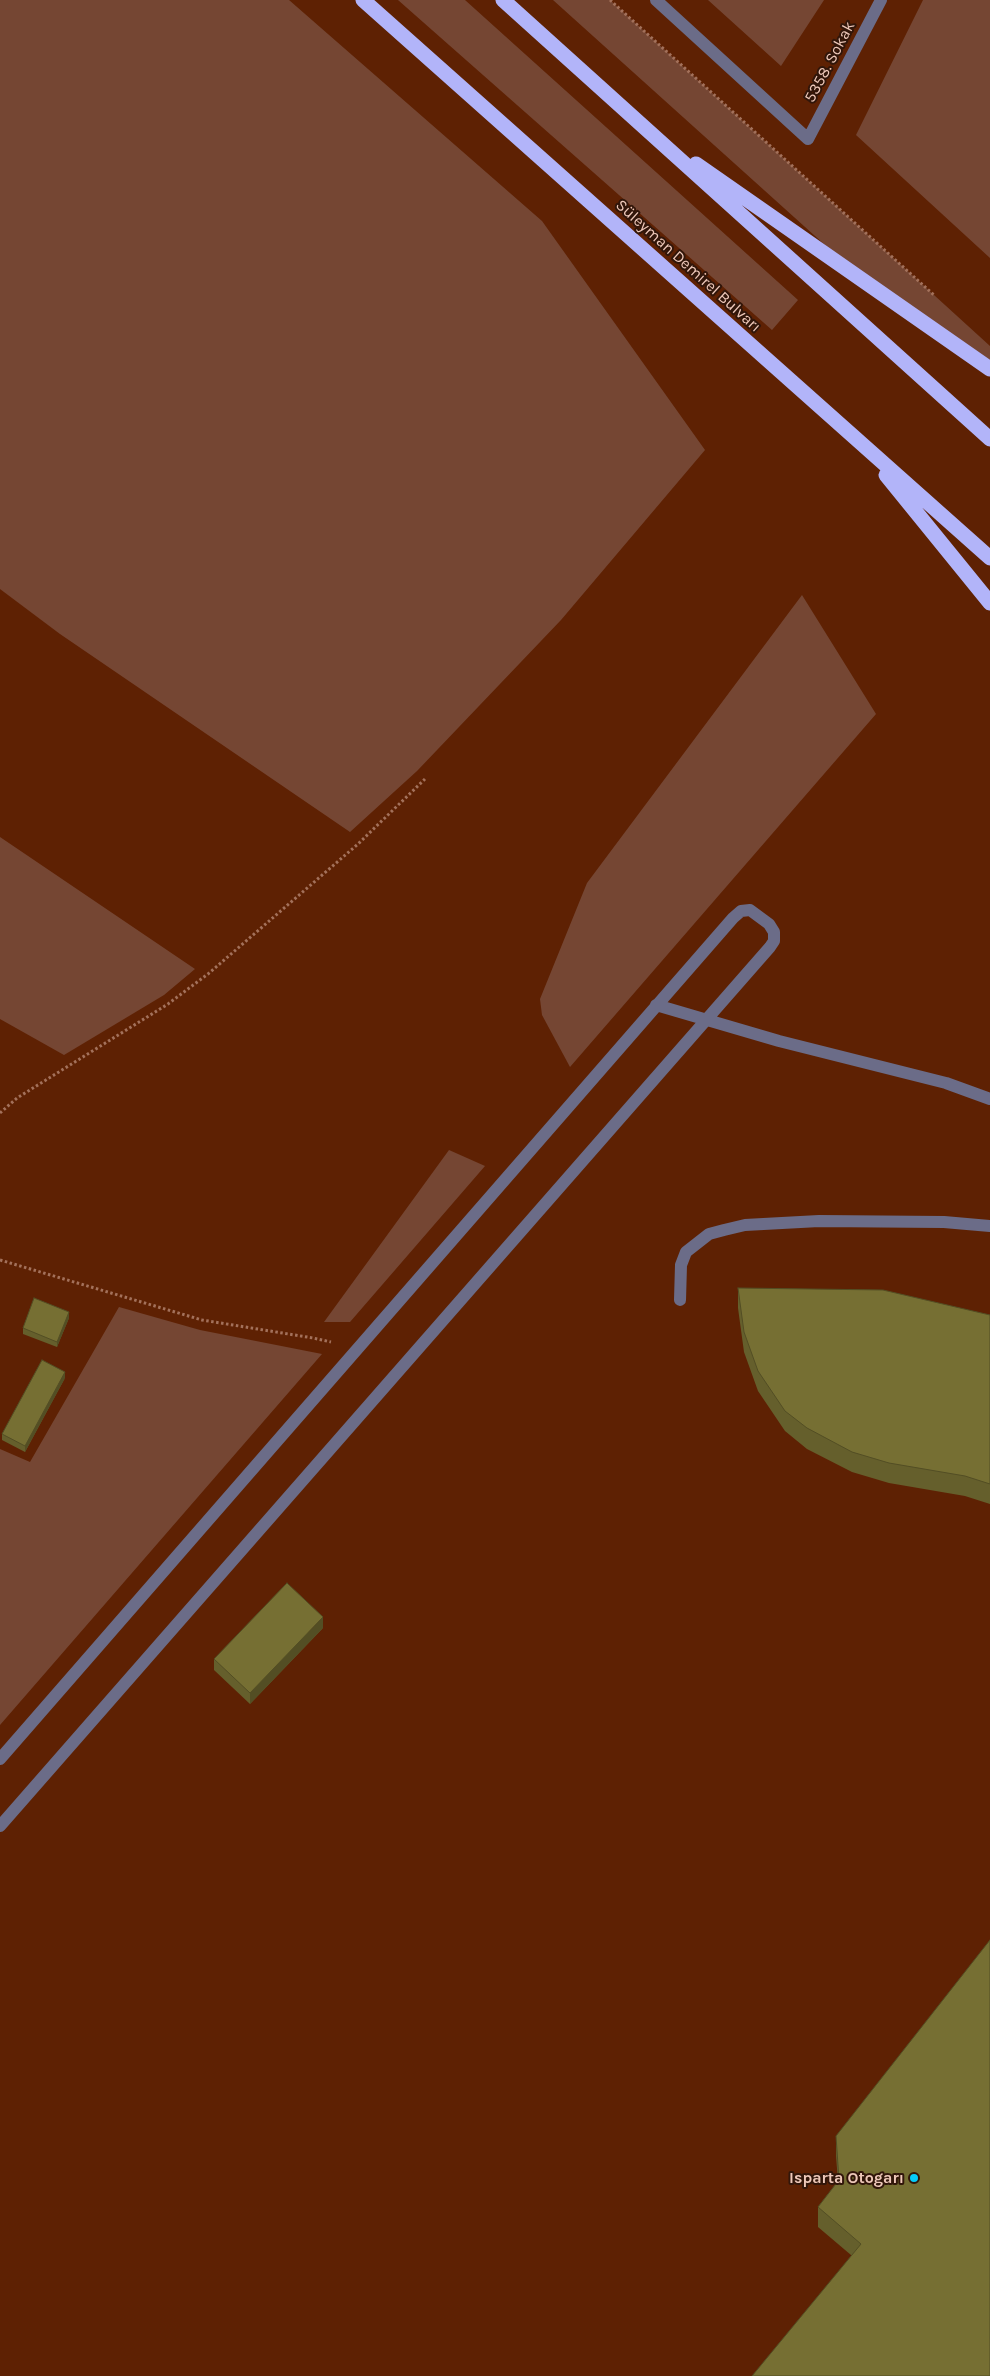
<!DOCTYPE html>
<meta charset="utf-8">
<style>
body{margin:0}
canvas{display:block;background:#5e2103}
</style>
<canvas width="990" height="2376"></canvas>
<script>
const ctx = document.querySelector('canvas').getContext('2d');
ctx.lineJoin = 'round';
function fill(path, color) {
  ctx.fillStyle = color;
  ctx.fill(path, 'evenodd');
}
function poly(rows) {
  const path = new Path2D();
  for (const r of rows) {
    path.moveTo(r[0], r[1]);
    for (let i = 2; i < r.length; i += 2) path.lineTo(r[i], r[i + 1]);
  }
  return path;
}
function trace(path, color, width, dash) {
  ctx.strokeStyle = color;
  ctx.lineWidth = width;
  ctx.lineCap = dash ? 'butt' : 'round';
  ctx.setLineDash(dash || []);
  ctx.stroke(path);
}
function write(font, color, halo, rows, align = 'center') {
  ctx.font = font + ' Karla,sans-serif';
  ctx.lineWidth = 4;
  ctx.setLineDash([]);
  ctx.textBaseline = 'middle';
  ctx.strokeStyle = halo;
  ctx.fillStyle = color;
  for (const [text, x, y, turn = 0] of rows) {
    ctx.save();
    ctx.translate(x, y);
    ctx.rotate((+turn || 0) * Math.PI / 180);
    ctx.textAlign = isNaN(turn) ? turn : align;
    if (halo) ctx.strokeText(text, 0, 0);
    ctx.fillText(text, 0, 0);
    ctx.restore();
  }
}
const green = poly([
 [0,0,289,0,542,221,705,450,561,620,417,771,350,832,60,634,0,589],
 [398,0,465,0,798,300,772,330],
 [553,0,610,0,990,346,990,369,865,281],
 [708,0,824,0,781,66],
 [923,0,990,0,990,258,856,135],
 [802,595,876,714,570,1067,542,1015,540,999,587,883],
 [0,837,195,969,164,995,64,1055,0,1019],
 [449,1150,485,1166,350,1322,324,1322],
 [119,1307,200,1330,322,1354,0,1725,0,1449,30,1462]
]);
const path = poly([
 [610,0,935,296],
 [0,1113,17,1098,168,1004,208,974,358,844,425,779],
 [0,1260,202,1320,313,1338,331,1342]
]);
const minor = poly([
 [656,0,808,139,881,0],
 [656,1005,779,1041,946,1083,990,1099],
 [680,1300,681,1265,686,1252,709,1234,724,1230,745,1225,819,1221,944,1222,990,1226],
 [0,1759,733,918,741,911,750,910,769,924,774,932,774,941,770,947,0,1826]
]);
const highway = poly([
 [363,0,990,558],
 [503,0,990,439],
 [696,164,990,369],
 [886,475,990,603]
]);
const wall = poly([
 [738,1288,990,1315,990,1504,965,1496,889,1483,852,1472,807,1449,785,1431,758,1391,744,1352,738,1308],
 [69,1318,57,1347,23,1334,23,1328],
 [65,1378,25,1452,2,1440,2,1434],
 [323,1628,250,1704,214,1670,214,1659],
 [836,2136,990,2376,851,2255,818,2227,818,2207,838,2181,836,2156]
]);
const shadedWall = poly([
 [69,1312,69,1318,57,1347,57,1342],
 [65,1372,65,1378,25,1452,25,1446],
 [323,1617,323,1628,250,1704,250,1693]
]);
const building = poly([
 [738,1288,883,1290,990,1315,990,1484,965,1476,889,1463,852,1452,807,1428,785,1411,758,1371,744,1332,738,1288],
 [34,1298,69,1312,57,1342,23,1328,34,1298],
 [42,1360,65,1372,25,1446,2,1434,42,1360],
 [287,1583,323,1617,250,1693,214,1659,287,1583],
 [990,1940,990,2376,752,2376,861,2244,818,2207,839,2180,836,2136,990,1940]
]);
const markers = [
 [914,2178,5,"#06cbf9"]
];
const streetNames = [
 ["5358. Sokak",830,62,-62],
 ["Süleyman Demirel Bulvarı",688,266,42]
];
const poiNames = [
 ["Isparta Otogarı",904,2178]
];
fill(green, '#754633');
trace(path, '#a3715b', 3, [2.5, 2.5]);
trace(minor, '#6b6c88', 12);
trace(highway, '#b2b4f9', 15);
fill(wall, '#655f2c');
fill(shadedWall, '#534e24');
fill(building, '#766f33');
trace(building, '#534e24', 1);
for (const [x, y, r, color] of markers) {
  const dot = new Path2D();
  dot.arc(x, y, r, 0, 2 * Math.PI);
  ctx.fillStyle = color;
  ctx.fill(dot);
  trace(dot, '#31160a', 2);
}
write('16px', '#eec8b9', '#31160a', streetNames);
write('bold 16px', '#eec8b9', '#31160a', poiNames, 'right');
</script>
